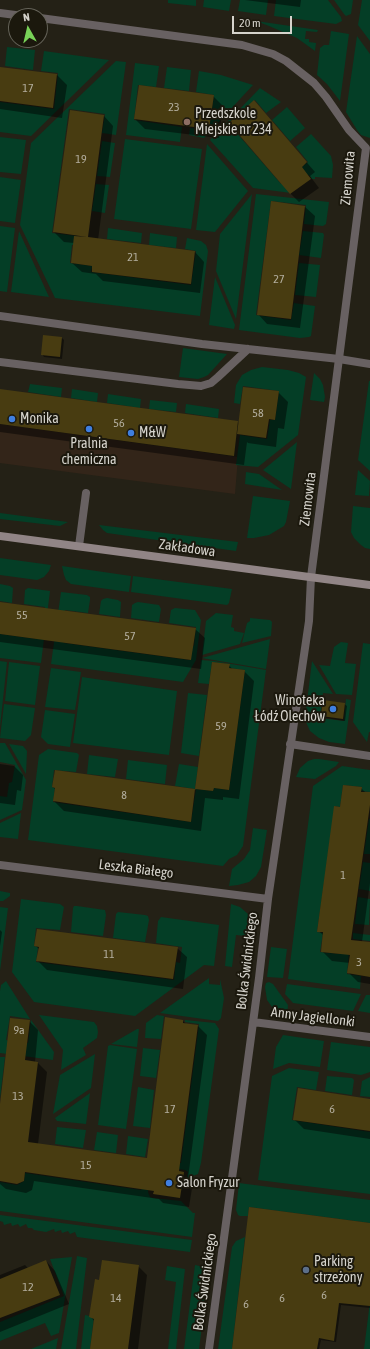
<!DOCTYPE html>
<meta charset="utf-8">
<style>
body{margin:0}
#map{position:relative;width:370px;height:1349px;overflow:hidden;background:#242116;font-family:"Asap Condensed",sans-serif}
canvas{display:block}
.north{position:absolute;left:8px;top:8px;width:40px;height:40px;box-sizing:border-box;background:#1b180d;border:1px solid #656359;border-radius:50%;rotate:352deg;font-size:11px;font-weight:700;line-height:16px;text-align:center;color:#d5d3cc}
.north::after{content:'';display:block;margin:auto;width:14px;height:18px;background:#78d258;clip-path:polygon(50% 0,100% 100%,50% 72%,0 100%)}
.scale{position:absolute;left:232px;top:16px;width:60px;height:18px;box-sizing:border-box;border:2px solid #d5d3cc;border-top:0;padding-left:5px;font-size:12px;line-height:14px;white-space:nowrap;color:#d5d3cc;-webkit-text-stroke:3px #1b180d;paint-order:stroke}
</style>
<div id="map">
<canvas width="370" height="1349"></canvas>
<div class="north">N</div>
<div class="scale">20 m</div>
</div>
<script>
const ctx = document.querySelector('canvas').getContext('2d');
ctx.lineJoin = 'round';
function fill(path, color) {
  ctx.fillStyle = color;
  ctx.fill(path, 'evenodd');
}
function poly(rows) {
  const path = new Path2D();
  for (const r of rows) {
    path.moveTo(r[0], r[1]);
    for (let i = 2; i < r.length; i += 2) path.lineTo(r[i], r[i + 1]);
  }
  return path;
}
function trace(path, color, width, dash) {
  ctx.strokeStyle = color;
  ctx.lineWidth = width;
  ctx.lineCap = dash ? 'butt' : 'round';
  ctx.setLineDash(dash || []);
  ctx.stroke(path);
}
function write(font, color, halo, rows, align = 'center') {
  ctx.font = font + ' "Asap Condensed",sans-serif';
  ctx.lineWidth = 4;
  ctx.setLineDash([]);
  ctx.textBaseline = 'middle';
  ctx.strokeStyle = halo;
  ctx.fillStyle = color;
  for (const [text, x, y, turn = 0] of rows) {
    ctx.save();
    ctx.translate(x, y);
    ctx.rotate((+turn || 0) * Math.PI / 180);
    ctx.textAlign = isNaN(turn) ? turn : align;
    if (halo) ctx.strokeText(text, 0, 0);
    ctx.fillText(text, 0, 0);
    ctx.restore();
  }
}
const commercial = poly([
 [0,424,238,457,235,494,0,463]
]);
const green = poly([
 [168,0,196,0,196,6,168,3],
 [204,0,231,0,229,11,203,7],
 [240,0,268,0,266,15,238,11],
 [276,0,328,0,341,17,342,21,336,24,274,16],
 [334,0,353,0,351,14,346,16,344,14],
 [362,0,370,0,370,41,358,25],
 [256,21,318,30,317,32,306,31,305,39,309,39,309,42,316,43,315,51,297,38,269,26],
 [331,31,349,34,340,101,327,84,317,75,320,48,324,45,329,45],
 [357,36,370,54,370,138,361,135,357,130,346,112],
 [7,47,35,50,33,70,5,66],
 [44,51,109,60,31,136,0,132,0,102,54,109,58,73,41,71],
 [116,61,126,62,116,135,102,133,105,114,69,109,52,233,77,236,76,245,72,245,70,263,92,266,91,272,191,285,196,251,185,249,187,238,201,241,206,245,208,251,200,316,55,298,20,225,31,143],
 [135,63,159,66,156,87,138,85,134,120,182,127,180,142,126,135],
 [167,67,191,70,189,91,164,88],
 [199,71,221,75,253,85,204,138,189,135,190,128,209,130,214,95,196,92],
 [260,88,281,102,266,113,255,100,228,123,281,184,308,162,296,147,311,134,331,156,333,165,332,178,315,177,315,179,312,179,309,175,298,174,291,193,253,188,210,140],
 [287,107,305,128,290,141,272,120],
 [0,137,26,140,21,174,0,172],
 [125,139,202,149,191,229,114,219],
 [102,141,115,143,110,177,97,176],
 [207,144,248,191,215,232,196,230],
 [0,177,21,180,15,223,0,221],
 [96,184,109,185,105,213,92,211],
 [252,194,236,319,216,271,220,234],
 [256,194,329,202,326,224,323,226,304,224,306,205,271,201,256,315,291,320,294,303,315,306,311,336,309,337,300,338,239,330],
 [0,226,15,228,7,292,0,291],
 [108,228,142,233,141,243,107,239],
 [19,231,49,297,11,292],
 [303,231,323,233,324,235,321,258,299,255],
 [150,233,177,237,176,248,149,245],
 [299,263,320,265,316,297,295,295],
 [215,277,235,325,234,329,209,325],
 [183,348,227,354,208,375,204,377,198,379,179,377],
 [262,367,288,370,299,373,306,377,298,435,258,467,236,465,240,435,267,439,270,420,275,420,279,391,243,386,240,404,234,403,236,385,242,375,251,370],
 [314,373,320,379,323,385,325,397,324,402,310,400],
 [369,381,370,381,370,471,358,460],
 [30,384,62,388,61,397,28,392],
 [72,389,98,393,97,402,71,398],
 [108,394,141,399,140,408,107,403],
 [150,400,177,403,176,412,149,409],
 [186,404,219,409,218,418,185,413],
 [297,442,291,489,263,470],
 [358,470,370,481,369,496,355,495],
 [246,472,259,474,282,490,245,484],
 [253,496,290,501,286,522,284,526,269,535,254,538,247,538],
 [353,506,370,508,370,549,365,548,361,545,354,538,351,532],
 [0,513,68,522,60,526,0,519],
 [99,525,238,542,236,551,107,533,103,530],
 [0,558,51,565,49,571,44,577,37,580,0,575],
 [62,566,131,576,129,592,71,584,66,580,64,575],
 [133,576,232,589,229,603,227,605,131,592],
 [0,584,10,586,13,588,12,603,0,601],
 [28,588,50,591,41,663,0,658,0,634,37,639,43,623,45,607,24,604,25,590],
 [61,592,87,595,90,597,90,600,88,613,65,610,63,628,66,629,64,643,189,660,190,646,194,646,196,627,169,623,171,610,175,608,195,610,201,620,196,660,183,682,51,664],
 [107,598,118,600,121,602,120,617,99,614,101,601,103,599],
 [138,602,159,605,161,609,159,622,131,618,132,605,135,603],
 [216,613,233,615,231,627,234,628,234,631,244,633,240,644,202,655,206,621],
 [250,618,270,620,272,622,271,636,242,643,247,623,250,621],
 [270,639,266,669,202,658],
 [341,642,348,643,345,663,356,664,352,695,336,694,319,665,330,666,334,647],
 [363,643,370,644,370,732,369,732,367,742,353,722],
 [201,660,214,661,266,670,243,846,237,855,229,859,223,866,28,840,39,755,48,749,77,753,79,755,76,772,54,770,52,787,55,788,53,802,191,822,196,789,213,791,214,788,229,790,245,670,229,668,229,664,212,662,209,684,198,683],
 [0,661,7,662,0,727],
 [312,661,333,694,323,693,320,718,344,721,346,699,351,700,345,744,329,742,319,738,310,731,306,722,305,718],
 [9,662,40,666,35,705,5,701],
 [51,668,81,672,75,710,45,707],
 [82,677,177,691,169,755,73,743],
 [188,693,207,695,199,756,181,753],
 [4,704,35,708,31,735,25,741,0,738],
 [45,710,75,714,70,747,48,744,41,737],
 [0,743,5,743,26,780,22,810,0,820,0,796,7,797,9,783,12,782,15,765,0,762],
 [9,744,23,746,27,751,26,774],
 [89,755,118,759,115,777,87,774],
 [314,759,319,759,339,762,336,766,315,779,296,777,300,768,308,761],
 [128,760,167,765,165,784,126,779],
 [179,764,198,767,195,789,175,786],
 [342,766,370,770,370,792,361,791,362,787,343,785,340,807,335,806,317,932,323,933,320,952,339,954,349,952,347,974,361,976,360,989,288,979,313,786],
 [21,813,18,839,0,837,0,823],
 [369,819,370,819,370,854,364,854],
 [253,828,267,830,261,867,256,876,249,882,238,885,229,886,232,869,244,859,250,850],
 [363,862,370,863,370,891,359,889],
 [0,891,10,893,10,896,3,901,0,901],
 [358,897,370,899,369,925,355,924],
 [21,899,60,904,64,907,60,930,36,928,34,946,38,947,36,962,174,980,176,962,180,963,182,947,156,943,158,921,161,917,219,925,214,966,204,965,135,1016,34,1002,12,972],
 [231,904,240,907,248,914,253,922,255,932,255,937,236,935,232,967,225,966],
 [74,906,77,906,105,910,106,915,103,936,71,932,73,908],
 [0,907,8,908,0,971],
 [118,912,145,915,148,916,149,920,145,942,113,938,116,914],
 [353,933,370,935,370,941,353,939],
 [271,947,287,949,283,978,267,977],
 [209,978,209,984,220,985,220,979,224,998,221,1018,218,1021,160,1013],
 [6,981,30,1019,10,1016,6,1040,28,1043,31,1020,54,1052,53,1060,0,1053,0,991,1,985],
 [269,982,273,984,288,1005,287,1018,275,1011,267,1000,265,987,266,983],
 [287,984,361,994,353,1011,293,1003,285,994],
 [366,995,370,995,370,1013,358,1011],
 [39,1015,94,1022,97,1026,98,1032,97,1038,83,1048,86,1055,61,1070,63,1050],
 [157,1015,164,1016,161,1039,145,1038,146,1023],
 [185,1020,215,1023,219,1029,201,1163,198,1174,187,1178,188,1172,185,1170,152,1165,148,1192,150,1197,153,1198,181,1201,193,1213,195,1213,192,1237,0,1211,0,1182,17,1185,24,1181,25,1173,141,1190,147,1158,181,1163,199,1024,185,1022],
 [137,1029,139,1029,137,1047,111,1044],
 [283,1035,324,1041,320,1067,289,1063,273,1069,276,1047],
 [331,1042,370,1047,370,1072,361,1075,327,1070],
 [110,1045,137,1049,126,1129,98,1125,108,1046],
 [143,1048,160,1050,156,1078,140,1076],
 [95,1054,91,1088,53,1114,60,1075],
 [0,1057,5,1057,0,1098],
 [289,1068,319,1072,316,1090,297,1087,292,1120,370,1132,370,1194,258,1180,272,1076],
 [327,1076,352,1078,354,1080,352,1095,325,1091],
 [370,1077,370,1097,360,1096,362,1081],
 [138,1087,154,1090,150,1128,133,1126],
 [90,1093,86,1124,57,1121,55,1118],
 [57,1127,86,1130,83,1148,55,1144],
 [97,1132,118,1135,116,1153,94,1150],
 [128,1136,148,1139,145,1157,126,1154],
 [239,1183,370,1200,370,1223,249,1207,248,1216,240,1216,238,1215,236,1210],
 [0,1215,192,1240,190,1252,77,1237,75,1232,70,1234,68,1231,62,1233,61,1230,55,1232,54,1229,46,1232,34,1230,32,1228,28,1228,26,1224,20,1227,18,1224,12,1226,11,1223,4,1225,3,1222,0,1221],
 [245,1237,232,1349,218,1349,232,1247,236,1241],
 [77,1256,87,1258,76,1349,61,1349],
 [72,1257,59,1333,51,1336,45,1323,0,1341,0,1322,64,1296,50,1259],
 [195,1265,204,1267,209,1271,199,1349,184,1349],
 [167,1266,185,1269,176,1349,168,1349,176,1282,165,1280],
 [370,1302,370,1349,364,1349],
 [85,1315,94,1317,90,1349,81,1349],
 [58,1338,56,1349,30,1349,31,1349]
]);
const shadow = poly([
 [245,0,301,0,300,7],
 [0,68,57,75,67,85,62,118,0,109],
 [213,96,223,106,219,138,145,129,135,119],
 [254,102,315,172,310,176,319,188,299,202,290,193],
 [104,116,113,126,98,240,195,252,204,262,200,293,103,281,96,274,82,272,72,263,74,243,64,242,54,232],
 [272,202,305,207,315,216,300,328,267,324,258,314],
 [62,338,64,340,62,359,44,357,42,354],
 [0,391,238,422,239,424,278,392,288,402,284,429,278,428,276,447,248,443,247,442,244,465,0,432],
 [0,603,195,629,205,638,201,669,0,642],
 [213,663,229,665,233,670,244,671,254,681,239,799,223,797,223,800,205,798,201,831,64,811,54,801,56,790,53,787,55,771,196,790],
 [344,704,347,706,345,721,325,718,322,716],
 [0,764,14,766,23,775,21,791,17,790,15,805,0,803],
 [361,788,366,793,370,793,370,883,362,942,370,943,370,984,358,982,348,972,350,963,332,961,322,951,324,936,319,931,341,808],
 [0,930,2,932,0,946],
 [36,946,177,948,187,957,183,989,47,970,37,960,39,949],
 [29,1021,38,1030,35,1062,38,1063,47,1072,38,1144,148,1160,183,1021,187,1025,198,1026,207,1035,188,1178,193,1182,189,1207,163,1203,159,1199,34,1181,32,1190,26,1193,6,1189,0,1184,0,1112],
 [370,1100,370,1139,304,1129,294,1119],
 [370,1224,370,1308,341,1305,336,1342,321,1340,319,1349,233,1349],
 [46,1261,55,1271,69,1304,0,1332,0,1275,25,1265,28,1268],
 [138,1266,147,1275,138,1349,91,1349,95,1322,90,1316,100,1282]
]);
const building = poly([
 [0,67,57,74,53,108,0,101],
 [139,85,214,95,209,129,134,119],
 [254,100,307,162,302,167,311,179,290,194,229,123],
 [70,110,104,115,88,237,195,251,191,284,92,272,92,266,71,263,74,236,87,237,53,232],
 [271,201,305,206,291,319,257,315],
 [43,335,62,337,60,357,41,355],
 [243,387,279,391,275,420,269,419,266,438,237,434],
 [0,389,238,421,234,456,0,424],
 [0,602,196,628,191,660,0,634],
 [212,662,230,664,229,668,245,670,229,790,214,788,213,791,195,789],
 [323,700,345,703,343,719,321,716],
 [55,770,195,789,191,822,53,801,55,788,52,787],
 [343,785,362,787,361,792,370,792,370,805,351,940,370,942,370,977,347,973,350,955,321,952,323,932,317,932,334,806,340,807],
 [37,929,178,947,173,979,36,961,39,947,34,946],
 [165,1017,183,1020,183,1023,198,1025,179,1171,184,1172,180,1198,153,1194,154,1191,25,1172,24,1181,17,1184,0,1181,0,1104,10,1018,30,1020,25,1060,38,1062,28,1142,147,1158],
 [298,1088,370,1099,370,1131,293,1120],
 [249,1207,370,1223,370,1306,339,1303,334,1341,319,1338,317,1349,232,1349],
 [46,1260,60,1295,0,1318,0,1279],
 [102,1260,139,1265,128,1349,90,1349,94,1319,89,1317,95,1279,99,1280]
]);
const lane = poly([
 [0,316,202,344,339,359,370,364],
 [0,362,178,384,201,386,211,383,218,377,248,349],
 [79,546,86,493]
]);
const street = poly([
 [0,13,23,16],
 [40,18,242,45,273,54,286,61,314,83,326,97,349,130,366,148,311,577,309,621,268,899,259,978,209,1349],
 [290,744,370,756],
 [0,865,268,899],
 [253,1022,370,1037]
]);
const secondary = poly([
 [0,536,370,585]
]);
const markers = [
 [187,122,4,"#8d6e63"],
 [12,419,4,"#3f7fe0"],
 [89,429,4,"#3f7fe0"],
 [131,433,4,"#3f7fe0"],
 [333,709,4,"#3f7fe0"],
 [169,1183,4,"#3f7fe0"],
 [306,1270,4,"#5c6f8a"]
];
const numberNames = [
 ["17",28,88],
 ["23",174,107],
 ["19",81,159],
 ["21",133,257],
 ["27",279,279],
 ["58",258,413],
 ["56",119,423],
 ["55",22,615],
 ["57",130,636],
 ["59",221,726],
 ["8",124,795],
 ["1",343,875],
 ["11",109,954],
 ["3",359,962],
 ["9a",19,1030],
 ["13",18,1096],
 ["17",170,1109],
 ["6",332,1109],
 ["15",86,1165],
 ["12",28,1287],
 ["6",324,1295],
 ["14",116,1298],
 ["6",282,1298],
 ["6",246,1304]
];
const poiNames = [
 ["Przedszkole",195,114],
 ["Miejskie nr 234",195,130],
 ["Monika",20,419],
 ["M&W",139,433],
 ["Pralnia",89,444,"center"],
 ["chemiczna",89,460,"center"],
 ["Winoteka",325,701,"right"],
 ["Łódź Olechów",325,717,"right"],
 ["Salon Fryzur",177,1183],
 ["Parking",314,1262],
 ["strzeżony",314,1278]
];
const streetNames = [
 ["Ziemowita",348,178,-85],
 ["Ziemowita",308,499,-83],
 ["Zakładowa",187,548,8],
 ["Leszka Białego",136,869,7],
 ["Bolka Świdnickiego",247,961,-83],
 ["Anny Jagiellonki",313,1017,7],
 ["Bolka Świdnickiego",205,1282,-82]
];
fill(commercial, '#332519');
fill(green, '#043e26');
fill(shadow, '#0007');
fill(building, '#483c11');
trace(lane, '#686162', 8);
trace(street, '#686162', 8);
trace(secondary, '#918586', 8);
for (const [x, y, r, color] of markers) {
  const dot = new Path2D();
  dot.arc(x, y, r, 0, 2 * Math.PI);
  ctx.fillStyle = color;
  ctx.fill(dot);
  trace(dot, '#1b180d', 1.5);
}
write('12px', '#b2ad9d', null, numberNames);
write('14px', '#d5d3cc', '#1b180d', poiNames, 'left');
write('14px', '#d5d3cc', '#1b180d', streetNames);
</script>
